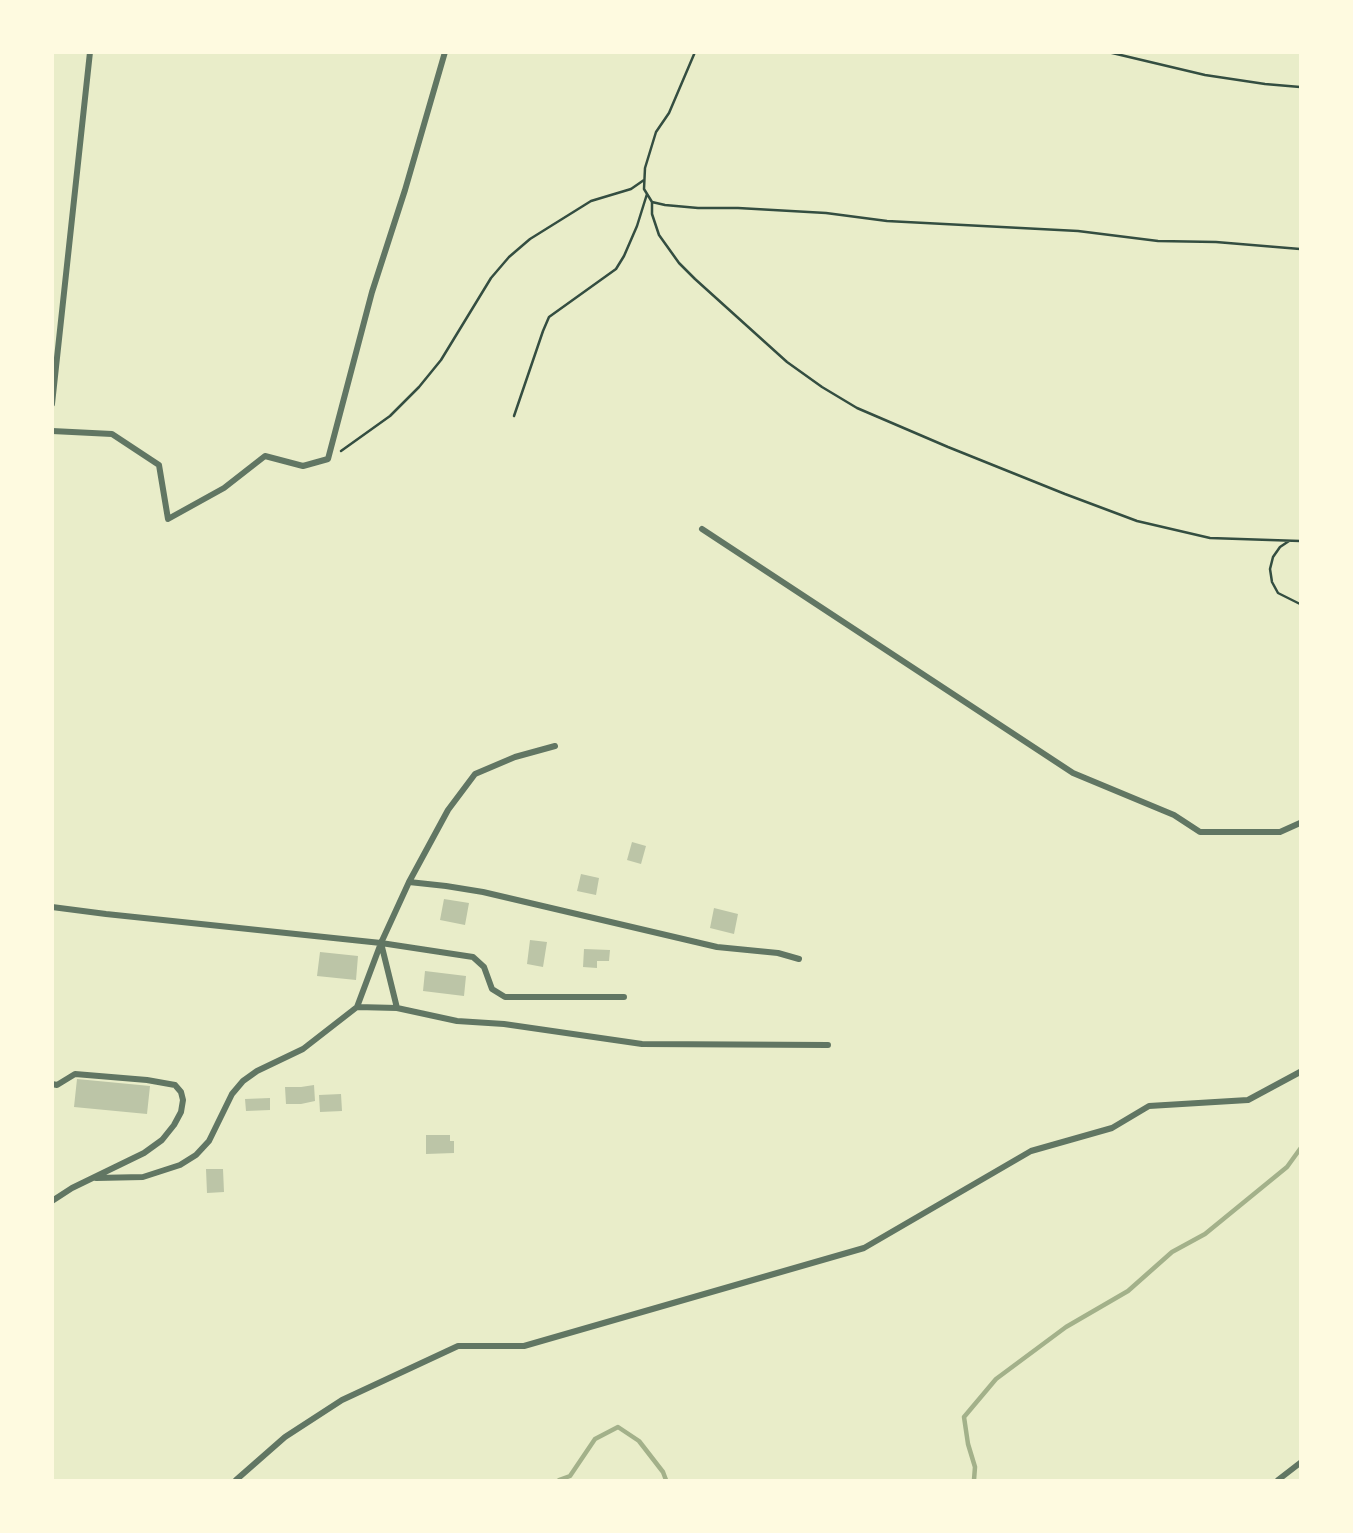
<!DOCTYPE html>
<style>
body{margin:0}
#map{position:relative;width:1353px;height:1533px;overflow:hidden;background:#e9edc9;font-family:Commissioner,sans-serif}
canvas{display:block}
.frame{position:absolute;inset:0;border:54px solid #fefae0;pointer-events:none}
</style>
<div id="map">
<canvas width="1353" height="1533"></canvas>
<div class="frame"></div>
</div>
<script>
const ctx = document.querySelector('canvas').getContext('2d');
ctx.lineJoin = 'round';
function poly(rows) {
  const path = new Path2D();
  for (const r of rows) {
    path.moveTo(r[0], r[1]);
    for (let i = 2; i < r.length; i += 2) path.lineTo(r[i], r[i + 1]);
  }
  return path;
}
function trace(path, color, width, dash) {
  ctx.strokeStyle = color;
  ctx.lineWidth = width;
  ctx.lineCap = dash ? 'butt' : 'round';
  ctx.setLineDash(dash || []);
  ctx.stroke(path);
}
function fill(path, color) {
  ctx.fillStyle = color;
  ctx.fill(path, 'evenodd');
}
const stream = poly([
 [559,1480,570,1476,595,1439,618,1427,639,1441,663,1472,666,1480],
 [974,1480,975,1467,968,1444,964,1417,996,1379,1066,1327,1128,1291,1172,1252,1205,1234,1287,1167,1300,1149]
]);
const building = poly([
 [632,842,646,846,641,864,627,860],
 [581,874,599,878,596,895,577,891],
 [444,899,469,903,465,925,440,920],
 [714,908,738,914,734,934,710,928],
 [530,940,547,942,543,967,527,964],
 [584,949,610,950,609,961,597,961,597,968,583,967],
 [320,952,358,956,356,980,317,976],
 [425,971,466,976,464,996,423,991],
 [77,1079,150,1086,147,1114,74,1107],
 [314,1085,315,1101,301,1104,286,1104,285,1087,301,1087],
 [341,1094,342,1111,320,1112,319,1095],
 [270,1098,270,1110,246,1111,245,1099],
 [426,1135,450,1135,450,1141,454,1141,454,1153,426,1154],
 [206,1169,223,1169,224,1192,207,1193]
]);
const path = poly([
 [695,52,669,113,656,132,645,168,644,189,652,202,665,205,698,208,738,208,826,213,887,221,1078,231,1158,241,1216,242,1300,249],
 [1108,52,1205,75,1265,84,1300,87],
 [652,202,652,214,659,235,679,263,695,279,787,362,822,387,857,408,948,447,1065,494,1137,521,1210,538,1300,541],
 [514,416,543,331,549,317,616,269,624,256,637,226,647,194],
 [341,451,390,416,419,387,441,360,491,278,509,257,530,239,591,201,631,189,644,180],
 [1289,541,1280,547,1273,557,1270,569,1272,582,1278,593,1300,604]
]);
const minor = poly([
 [52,404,90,52],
 [52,431,112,434,159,465,168,519,224,488,265,456,303,466,328,459,372,292,405,190,445,52],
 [702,529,1073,773,1174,815,1200,832,1280,832,1300,823],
 [409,882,446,886,483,892,717,947,778,953,799,959],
 [52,907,106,914,381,943,473,957,484,967,492,989,505,997,624,997],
 [381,943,409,882,448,810,475,774,515,757,555,746],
 [357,1007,397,1008,457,1021,504,1024,642,1044,828,1045],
 [52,1084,57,1085,75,1074,147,1080,175,1085,181,1092,183,1100,181,1112,174,1125,162,1140,144,1153,72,1188,52,1201],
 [96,1178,143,1177,180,1165,196,1155,209,1141,232,1094,243,1081,257,1071,303,1049,357,1007,381,943,397,1008],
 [236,1480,285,1437,342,1400,458,1346,524,1346,864,1248,1031,1151,1112,1128,1149,1106,1248,1100,1300,1072],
 [1278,1480,1300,1463]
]);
trace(stream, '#a3b18a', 4.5);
fill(building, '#bcc5a7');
trace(path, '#344e41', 2.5);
trace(minor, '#617663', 6);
</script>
